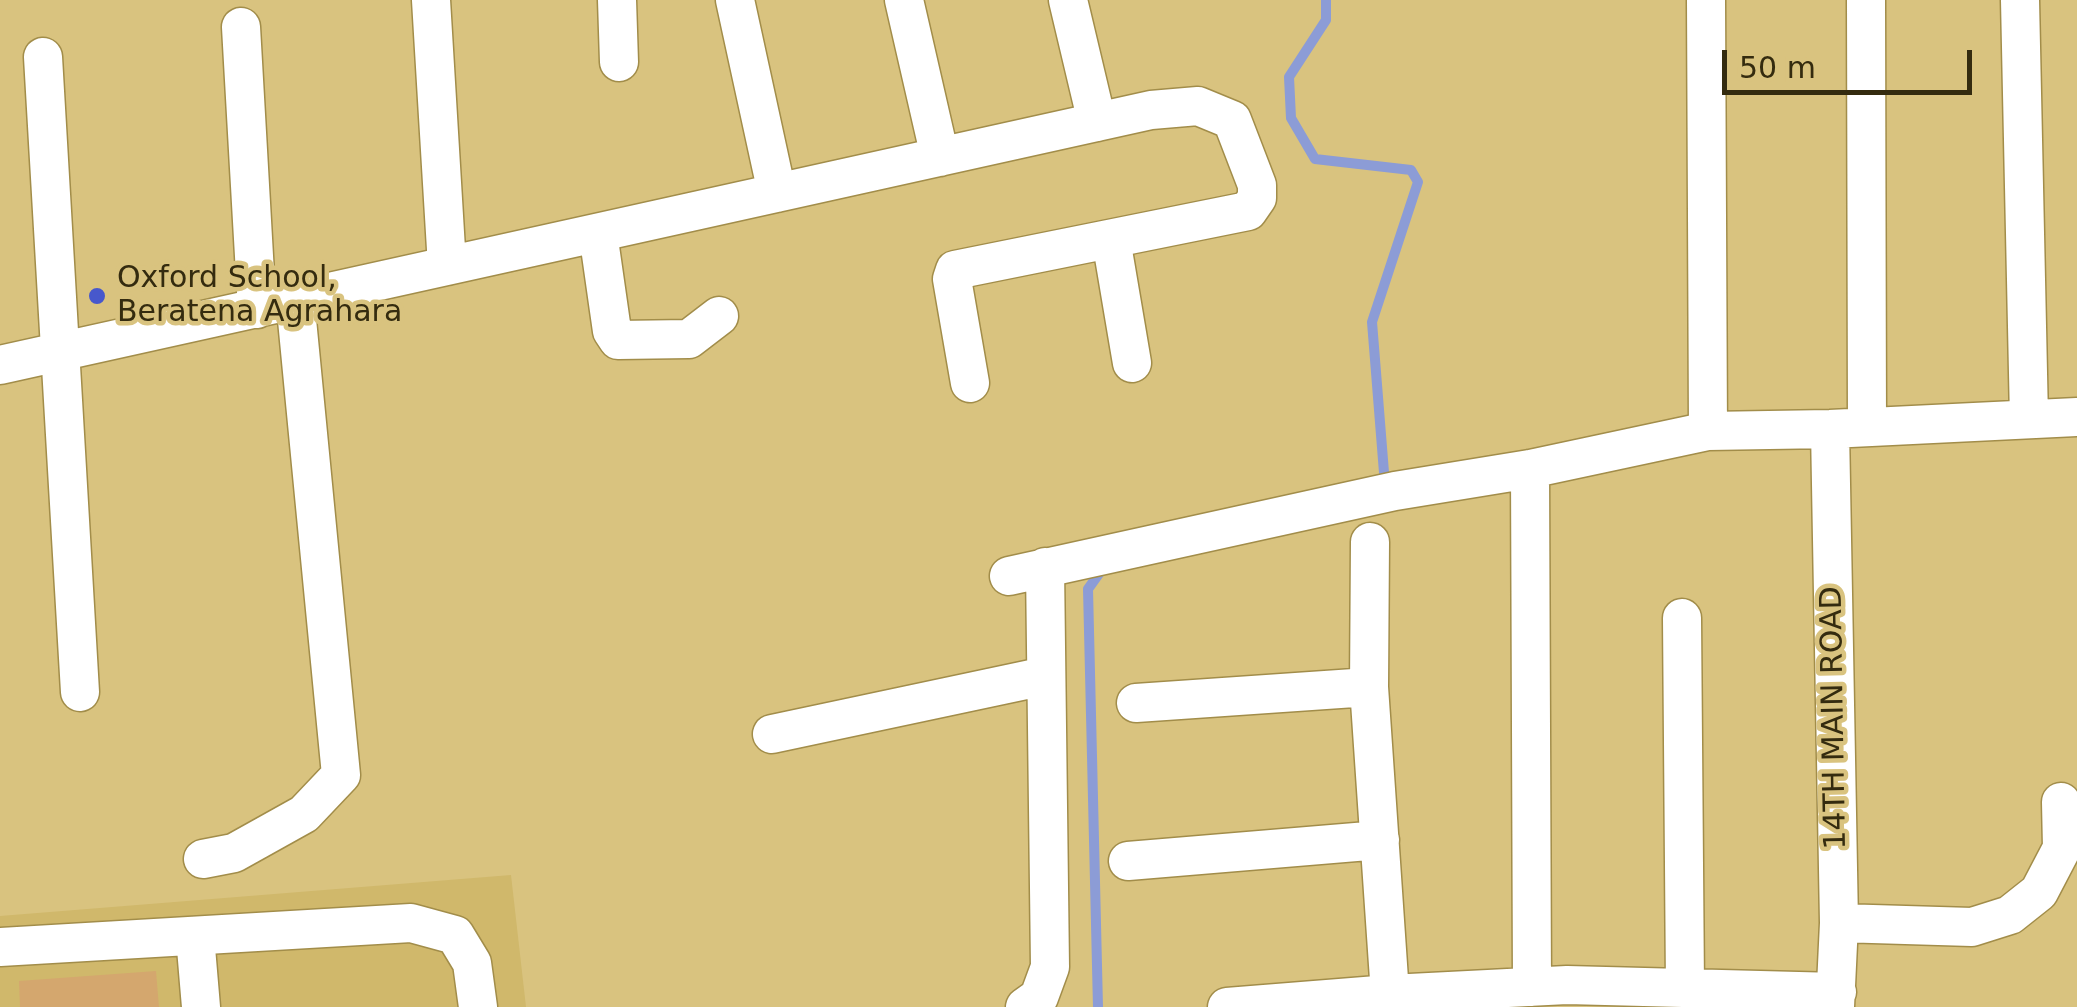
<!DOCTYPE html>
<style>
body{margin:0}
#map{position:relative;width:2077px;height:1007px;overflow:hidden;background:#d9c37f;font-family:"DejaVu Sans",sans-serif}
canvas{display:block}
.scale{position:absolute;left:1722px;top:50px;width:250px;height:45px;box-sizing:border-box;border:5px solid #342b0f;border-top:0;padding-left:12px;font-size:30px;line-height:35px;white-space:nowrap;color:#342b0f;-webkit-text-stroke:8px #d9c37f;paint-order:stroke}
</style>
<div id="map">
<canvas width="2077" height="1007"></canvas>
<div class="scale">50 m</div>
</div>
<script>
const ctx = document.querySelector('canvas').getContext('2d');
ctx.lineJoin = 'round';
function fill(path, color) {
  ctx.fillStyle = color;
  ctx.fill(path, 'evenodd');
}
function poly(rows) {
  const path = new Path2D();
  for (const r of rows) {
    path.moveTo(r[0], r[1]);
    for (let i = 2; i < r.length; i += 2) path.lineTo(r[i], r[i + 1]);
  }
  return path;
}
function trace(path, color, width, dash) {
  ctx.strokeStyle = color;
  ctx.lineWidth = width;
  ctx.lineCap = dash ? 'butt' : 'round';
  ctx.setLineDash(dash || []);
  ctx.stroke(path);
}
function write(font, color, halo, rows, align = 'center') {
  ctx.font = font + ' "DejaVu Sans",sans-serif';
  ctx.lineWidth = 9;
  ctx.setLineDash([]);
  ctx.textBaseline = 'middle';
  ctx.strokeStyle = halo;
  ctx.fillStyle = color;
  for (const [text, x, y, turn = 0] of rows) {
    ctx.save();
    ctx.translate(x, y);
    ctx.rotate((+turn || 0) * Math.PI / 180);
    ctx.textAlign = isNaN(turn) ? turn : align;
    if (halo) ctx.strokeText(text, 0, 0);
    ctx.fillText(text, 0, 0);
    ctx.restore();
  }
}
const built = poly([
 [511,875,526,1007,0,1007,0,916]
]);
const stream = poly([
 [1326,0,1326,20,1289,77,1291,118,1315,159,1411,170,1418,182,1372,322,1385,485],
 [1098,1007,1088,589,1103,568]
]);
const building = poly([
 [156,971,159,1007,20,1007,19,981]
]);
const minor = poly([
 [431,0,447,266],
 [617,0,619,62],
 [735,0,777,193],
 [904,0,940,157],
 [1068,0,1097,122],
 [1706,0,1708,431],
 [1866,0,1867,427],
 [2020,0,2029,419],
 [241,27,257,309],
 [43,57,80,692],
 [598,233,612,331,618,340,689,339,719,316],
 [1111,239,1132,363],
 [0,365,1151,110,1198,106,1232,120,1257,185,1257,198,1248,211,955,270,952,279,970,383],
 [1830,429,1839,923,1835,1007],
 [1530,469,1532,987],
 [1370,542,1369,687,1390,994],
 [1009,576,1395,491,1530,469,1708,431,1830,429,2077,417],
 [1682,618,1685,988],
 [1136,703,1369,687],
 [772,734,1045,676],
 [203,859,234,853,304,814,341,775,295,299],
 [1128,861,1380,840],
 [1839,923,1972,927,2010,915,2039,892,2062,848,2061,802],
 [195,936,201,1007],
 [0,947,411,923,455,935,472,963,478,1007],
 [1025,1007,1039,997,1050,967,1045,567],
 [1227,1007,1390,994,1567,985,1837,992]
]);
const markers = [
 [97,296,10,"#4758cc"]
];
const poiNames = [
 ["Oxford School,",117,279],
 ["Beratena Agrahara",117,313]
];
const streetNames = [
 ["14TH MAIN ROAD",1835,718,-91]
];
fill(built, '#d0b86b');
trace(stream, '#8c9cd6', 10);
fill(building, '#d4a76e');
trace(minor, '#a28d4a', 41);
trace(minor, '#fff', 38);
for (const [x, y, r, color] of markers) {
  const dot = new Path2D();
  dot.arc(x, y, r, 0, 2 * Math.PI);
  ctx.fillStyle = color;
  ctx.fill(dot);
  trace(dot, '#d9c37f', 4);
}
write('30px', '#342b0f', '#d9c37f', poiNames, 'left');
write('30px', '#342b0f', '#d9c37f', streetNames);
</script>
